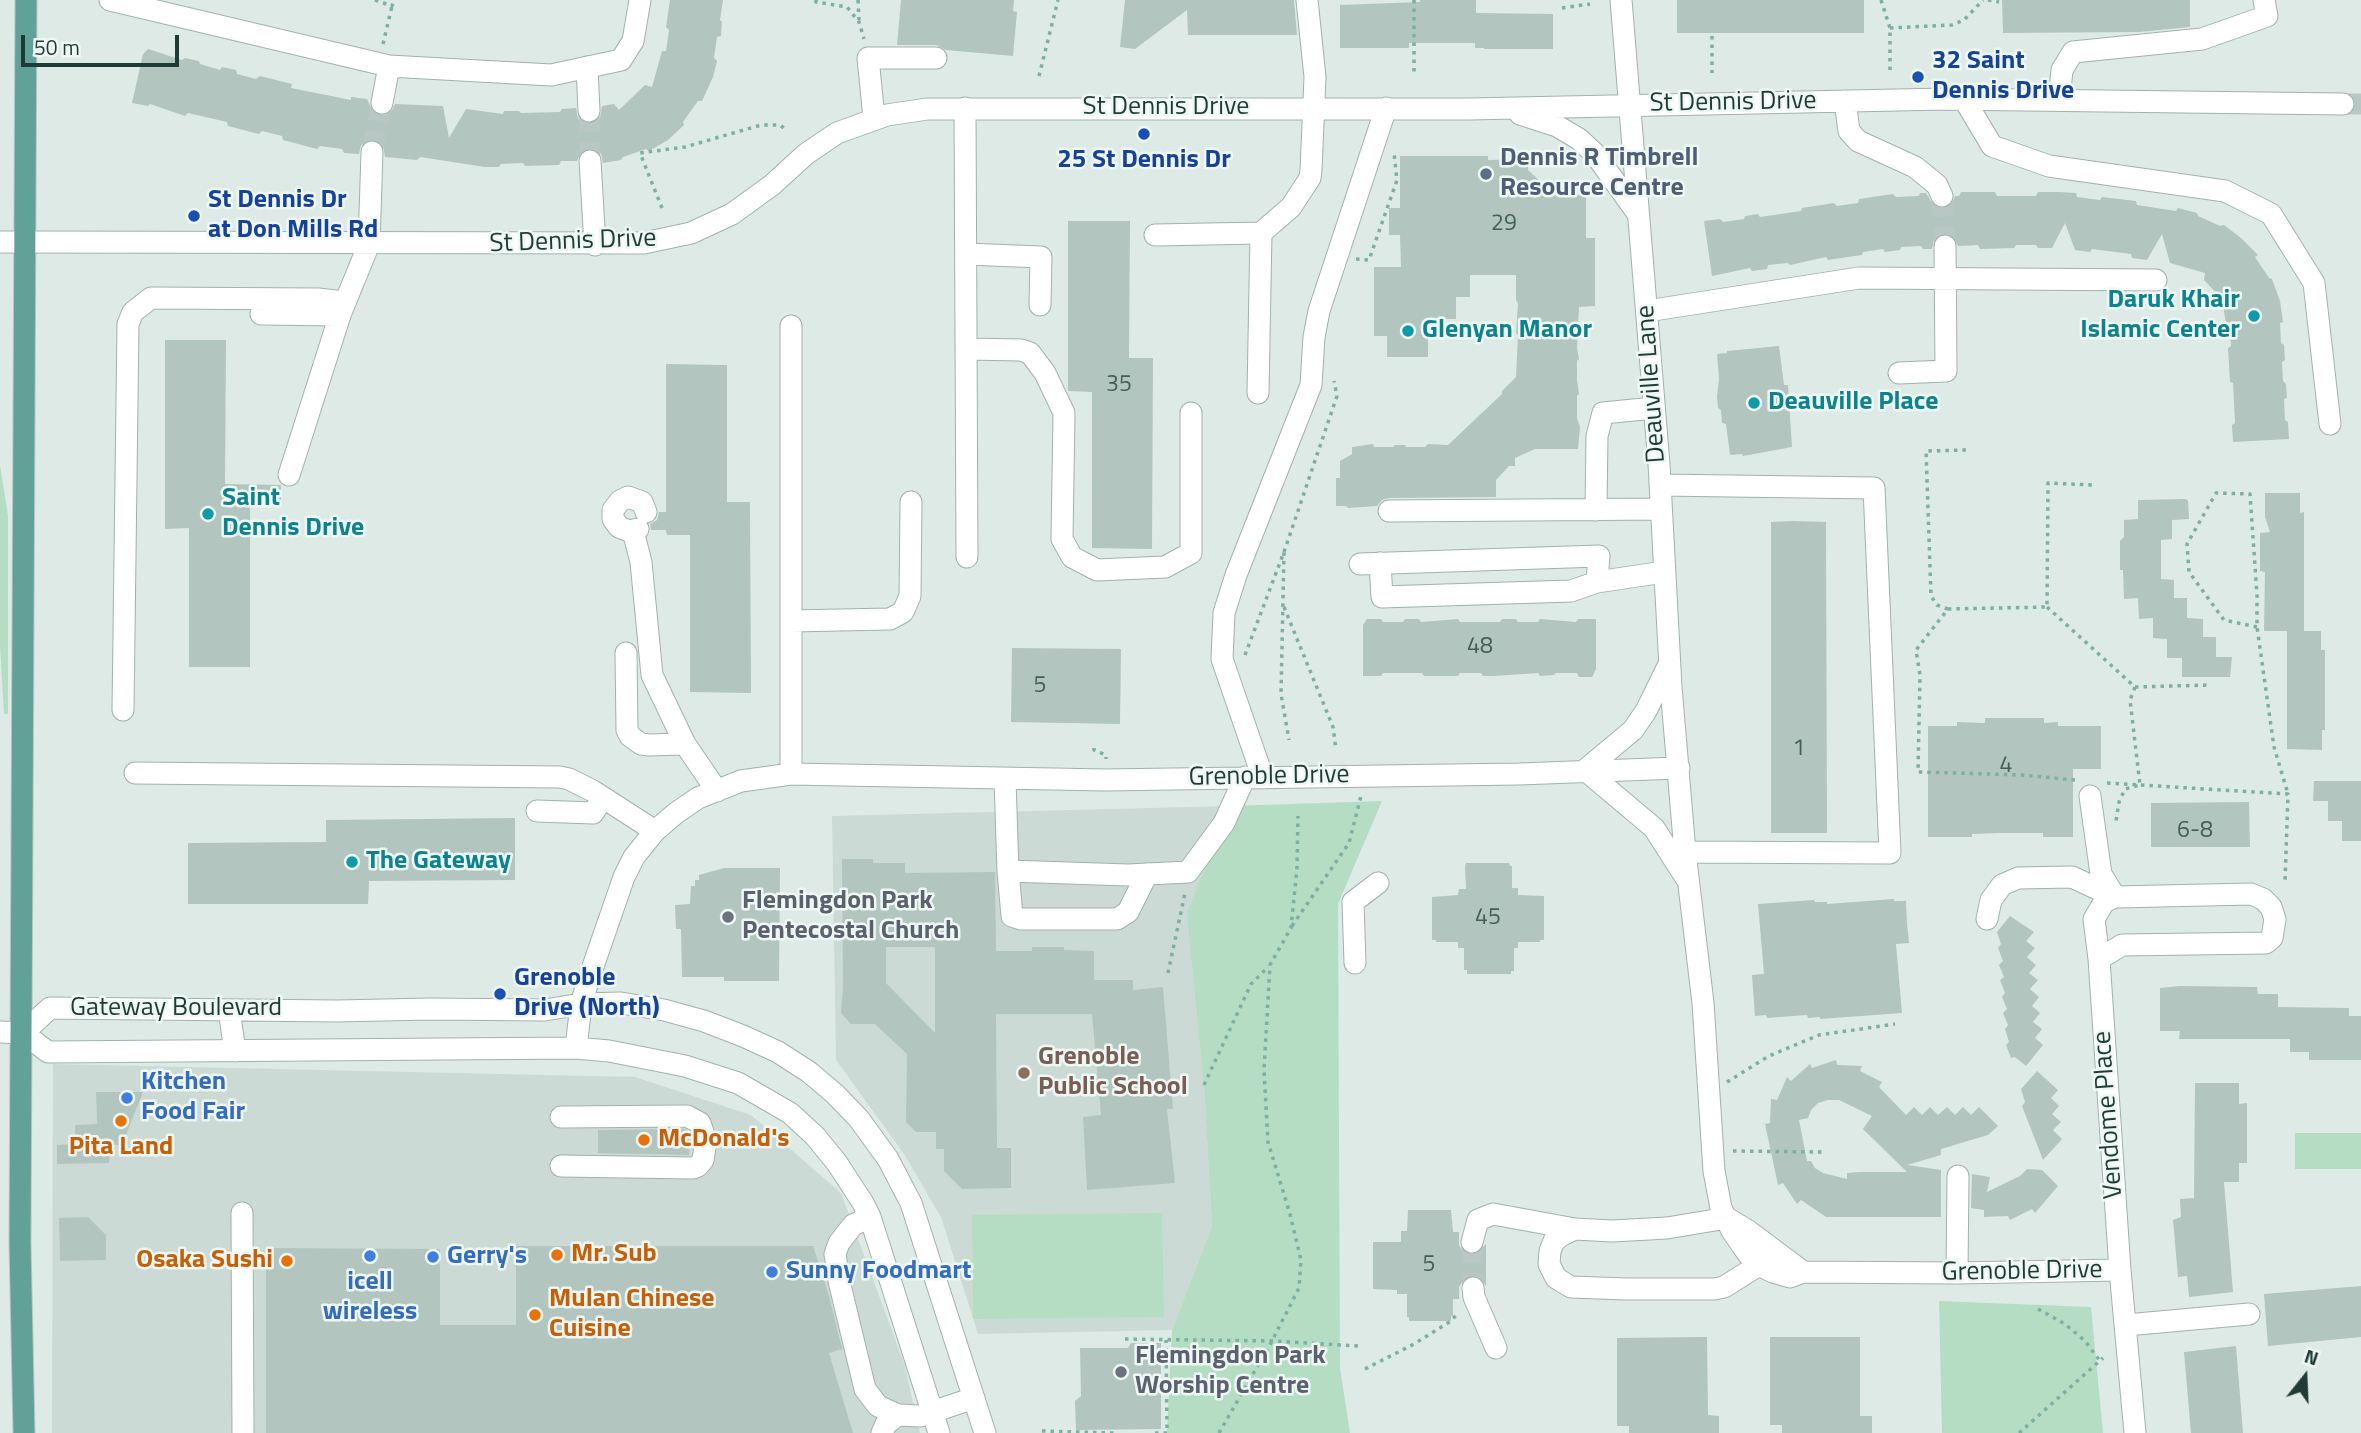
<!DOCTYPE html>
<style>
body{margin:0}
#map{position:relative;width:2361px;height:1433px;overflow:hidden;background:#deeae6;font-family:"Titillium Web",sans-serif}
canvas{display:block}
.north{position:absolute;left:2270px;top:1342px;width:70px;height:70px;-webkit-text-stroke:5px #eef7f4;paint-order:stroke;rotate:18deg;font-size:19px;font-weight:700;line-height:28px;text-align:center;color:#1f3b36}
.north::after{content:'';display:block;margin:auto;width:24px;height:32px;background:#1f3b36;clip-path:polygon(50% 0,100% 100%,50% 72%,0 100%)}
.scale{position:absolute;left:21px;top:35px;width:158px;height:32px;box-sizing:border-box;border:4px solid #1f3b36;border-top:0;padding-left:9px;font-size:21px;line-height:24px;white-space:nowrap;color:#1f3b36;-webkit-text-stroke:5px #eef7f4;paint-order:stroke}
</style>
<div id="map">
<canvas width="2361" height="1433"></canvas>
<div class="north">N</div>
<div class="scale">50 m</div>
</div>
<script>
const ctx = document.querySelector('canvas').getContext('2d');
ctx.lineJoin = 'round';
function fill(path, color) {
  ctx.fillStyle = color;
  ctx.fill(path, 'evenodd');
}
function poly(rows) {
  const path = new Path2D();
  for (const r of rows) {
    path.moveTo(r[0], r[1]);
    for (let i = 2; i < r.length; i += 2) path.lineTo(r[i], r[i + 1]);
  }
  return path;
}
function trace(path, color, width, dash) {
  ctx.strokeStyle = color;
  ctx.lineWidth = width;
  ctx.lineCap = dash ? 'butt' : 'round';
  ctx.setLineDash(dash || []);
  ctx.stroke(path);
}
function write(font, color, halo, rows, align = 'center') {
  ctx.font = font + ' "Titillium Web",sans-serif';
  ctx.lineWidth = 5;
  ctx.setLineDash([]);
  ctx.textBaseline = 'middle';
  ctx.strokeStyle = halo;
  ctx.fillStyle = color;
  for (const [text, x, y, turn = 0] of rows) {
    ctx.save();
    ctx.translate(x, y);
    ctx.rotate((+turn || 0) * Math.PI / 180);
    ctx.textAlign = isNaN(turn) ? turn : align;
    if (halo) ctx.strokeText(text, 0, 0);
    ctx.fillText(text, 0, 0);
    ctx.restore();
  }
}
const built = poly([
 [1230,806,1204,1085,1212,1226,1172,1330,978,1334,941,1217,904,1154,836,1060,832,816],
 [53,1064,635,1077,751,1115,841,1193,905,1366,920,1433,52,1433]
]);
const green = poly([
 [0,465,8,516,8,714,4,714,0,645],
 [1382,801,1338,904,1340,1368,1350,1433,1167,1433,1172,1330,1212,1226,1204,1085,1187,913,1230,806],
 [2295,1133,2361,1133,2361,1169,2295,1169],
 [1162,1213,1164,1317,973,1319,972,1215],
 [1939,1301,2091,1307,2103,1433,1942,1433]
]);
const building = poly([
 [670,0,723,0,720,20,722,22,721,36,717,37,714,58,717,61,713,77,702,101,698,101,683,122,684,125,668,140,649,151,646,149,623,157,621,160,603,163,601,153,590,148,582,150,577,161,561,161,559,165,525,166,523,163,501,164,499,167,485,167,420,157,417,160,385,157,383,145,373,139,361,145,359,154,344,153,342,149,320,146,317,149,283,140,282,136,262,131,259,134,228,126,227,122,188,113,185,116,150,104,148,106,132,103,143,54,148,49,182,60,185,58,199,61,200,64,220,70,222,67,236,70,237,74,256,79,260,76,292,84,291,88,351,100,351,97,367,99,373,112,380,116,391,112,395,104,443,106,449,138,466,109,503,114,504,111,519,111,521,113,560,112,562,109,576,108,578,119,584,123,590,124,600,118,602,106,614,104,619,110,645,85,652,87,662,51,666,51,669,30,666,27],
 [901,0,1014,0,1013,11,1017,12,1013,56,946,50,936,45,897,45],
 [1125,0,1294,0,1297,35,1188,35,1187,10,1135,49,1120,47],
 [1420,0,1476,0,1476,13,1553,14,1553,49,1484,49,1484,48,1475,48,1475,43,1409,43,1409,48,1340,48,1340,5,1420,2],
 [1677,0,1864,0,1864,33,1677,33],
 [2002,0,2190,0,2190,27,2139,32,2003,33],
 [1400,156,1488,156,1488,160,1528,159,1528,170,1555,195,1586,195,1586,238,1595,238,1595,306,1579,307,1577,348,1579,359,1577,361,1577,380,1579,394,1577,396,1577,418,1580,427,1578,449,1535,449,1515,458,1515,466,1509,466,1496,480,1496,497,1389,498,1382,500,1377,506,1348,508,1346,506,1336,506,1336,478,1340,478,1340,461,1352,454,1352,447,1373,444,1374,447,1393,447,1395,445,1405,445,1406,447,1425,447,1428,444,1448,445,1502,394,1502,391,1516,377,1518,335,1516,333,1518,303,1516,300,1516,275,1470,275,1470,297,1456,297,1456,319,1442,319,1442,339,1428,339,1428,357,1387,357,1387,336,1374,336,1374,267,1401,267,1400,235,1389,235,1389,208,1400,208],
 [1961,192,1995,192,1997,196,2036,196,2038,192,2059,192,2076,193,2077,197,2100,200,2102,197,2136,201,2137,205,2176,211,2178,208,2197,213,2198,216,2220,226,2224,225,2241,238,2258,255,2255,257,2269,278,2272,279,2280,301,2283,322,2280,323,2281,343,2284,345,2285,360,2282,362,2283,381,2286,384,2287,398,2284,399,2285,420,2288,422,2289,439,2233,442,2232,425,2235,423,2233,383,2230,382,2228,348,2231,346,2230,326,2226,324,2222,299,2204,280,2205,273,2170,263,2162,234,2147,260,2132,258,2131,254,2092,249,2090,252,2075,250,2065,223,2052,248,2038,248,2036,245,2016,245,2014,248,1980,249,1978,245,1958,246,1952,235,1944,233,1934,239,1932,249,1923,249,1921,246,1901,247,1900,250,1885,252,1883,249,1863,252,1862,255,1828,260,1826,257,1790,265,1788,263,1768,265,1767,269,1752,271,1750,268,1712,276,1704,221,1720,219,1723,222,1744,219,1745,216,1758,214,1760,217,1801,211,1802,208,1834,203,1837,206,1858,203,1859,199,1893,194,1896,197,1919,196,1920,193,1926,193,1934,206,1941,209,1952,204,1955,196,1959,196],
 [1068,221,1130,221,1129,358,1153,358,1152,549,1092,548,1092,392,1068,391],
 [165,340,226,340,225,484,281,485,281,500,250,500,250,667,189,667,189,528,165,529],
 [1779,346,1784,385,1788,385,1792,447,1743,456,1742,454,1730,455,1726,424,1722,423,1721,410,1718,408,1717,397,1719,379,1717,354,1727,353,1727,351],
 [666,364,727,365,727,502,750,502,751,693,690,692,690,535,667,535,666,530,651,530,650,524,657,520,659,512,666,512],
 [2265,493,2300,493,2300,513,2304,512,2304,631,2321,631,2321,650,2325,650,2325,730,2322,730,2322,750,2287,749,2287,631,2264,631,2265,572,2260,571,2260,533,2270,532,2265,517],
 [2186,499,2188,501,2189,519,2172,520,2172,539,2161,540,2161,579,2174,580,2174,598,2187,598,2187,618,2203,619,2203,637,2216,637,2216,657,2232,657,2230,677,2182,677,2182,658,2167,658,2167,639,2153,638,2153,618,2139,619,2138,598,2124,599,2123,570,2120,570,2120,541,2124,537,2124,520,2138,519,2138,500],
 [1793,521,1826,522,1827,833,1771,833,1771,522],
 [1367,619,1381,619,1383,622,1403,622,1405,619,1419,619,1421,622,1458,619,1460,622,1500,622,1502,619,1516,619,1518,622,1538,622,1540,619,1576,622,1578,619,1596,619,1596,669,1592,677,1579,677,1577,673,1556,673,1554,675,1540,676,1538,673,1494,676,1483,676,1481,673,1460,673,1458,676,1424,676,1422,673,1383,673,1381,676,1363,676,1363,625],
 [1012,648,1121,649,1120,724,1011,722],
 [1985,718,2044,718,2044,723,2058,722,2058,726,2101,726,2101,769,2073,769,2073,837,2043,837,2043,833,2001,833,1972,834,1972,837,1928,837,1928,726,1957,726,1957,722,1985,723],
 [2314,781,2361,781,2361,841,2342,841,2342,821,2328,821,2328,801,2313,801],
 [2249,802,2250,847,2151,847,2151,803],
 [515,818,515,880,369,881,368,904,188,904,188,843,326,842,326,820],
 [842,859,873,859,873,863,905,863,905,873,995,872,996,951,1032,951,1032,947,1064,947,1064,950,1094,951,1094,980,1133,980,1133,990,1163,987,1173,1109,1167,1109,1175,1183,1087,1190,1083,1117,1101,1115,1092,1014,996,1014,997,1148,1011,1148,1011,1188,962,1189,944,1171,944,1149,936,1149,936,1132,916,1132,906,1122,907,1054,875,1024,851,1024,841,1013,843,988],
 [886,947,935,947,935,1033,886,983],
 [1466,863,1509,863,1510,866,1512,866,1512,888,1518,888,1518,895,1544,896,1544,940,1540,940,1540,942,1518,942,1518,948,1514,948,1514,971,1511,971,1511,974,1467,974,1467,970,1464,970,1464,948,1458,948,1458,942,1436,942,1436,940,1432,940,1432,897,1458,895,1459,889,1466,889,1465,867],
 [724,868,780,868,779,981,724,981,724,977,682,977,681,929,676,929,675,905,690,904,691,886,695,886,695,880,699,880,699,875],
 [1894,899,1894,901,1906,901,1907,923,1909,943,1896,944,1902,1013,1820,1019,1820,1017,1808,1018,1807,1015,1767,1018,1766,1015,1755,1016,1752,975,1764,974,1758,904,1814,900,1815,902,1827,902,1827,904],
 [2010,916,2034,932,2026,941,2035,948,2027,957,2036,965,2029,973,2038,980,2030,989,2039,997,2032,1006,2040,1013,2033,1022,2042,1029,2035,1038,2043,1045,2026,1066,2015,1057,2011,1058,2006,1045,2009,1042,2005,1029,2008,1025,2003,1013,2007,1009,2002,997,2005,993,2000,980,2004,977,1999,965,2003,961,1998,948,2001,944,1997,932],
 [2180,986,2257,987,2258,994,2278,994,2278,1007,2349,1008,2349,1016,2361,1016,2361,1060,2309,1060,2309,1052,2290,1052,2290,1039,2179,1039,2180,1031,2160,1031,2160,988],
 [1836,1060,1837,1065,1862,1066,1860,1071,1882,1082,1879,1087,1906,1115,1914,1107,1922,1115,1930,1107,1938,1115,1947,1107,1955,1115,1963,1107,1971,1115,1979,1107,1998,1126,1988,1135,1941,1149,1941,1155,1907,1165,1941,1170,1941,1217,1826,1217,1801,1200,1797,1204,1783,1183,1778,1185,1765,1124,1770,1123,1771,1099,1777,1100,1787,1077,1791,1081,1810,1064,1812,1068],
 [1828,1100,1839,1100,1872,1116,1863,1129,1907,1172,1860,1172,1847,1173,1847,1179,1823,1173,1815,1168,1811,1161,1807,1161,1799,1120,1808,1118,1811,1110,1818,1103],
 [2037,1071,2058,1090,2051,1098,2059,1106,2052,1114,2061,1122,2053,1130,2062,1139,2043,1160,2022,1106,2025,1102,2021,1089],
 [2195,1083,2239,1083,2239,1104,2247,1103,2247,1163,2239,1163,2239,1182,2224,1182,2233,1292,2189,1297,2187,1276,2178,1277,2173,1220,2181,1217,2180,1199,2194,1198],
 [96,1092,143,1092,122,1145,110,1145,109,1163,57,1164,57,1145,75,1144,75,1125,97,1124],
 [684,1129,689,1132,689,1155,598,1153,598,1130],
 [2027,1169,2042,1170,2058,1186,2035,1213,2032,1209,2010,1220,2008,1216,1984,1217,1984,1210,1971,1208,1972,1174,1990,1177,1987,1192,2020,1176],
 [1408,1210,1451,1210,1453,1232,1459,1232,1459,1245,1463,1252,1476,1254,1486,1244,1486,1286,1478,1276,1465,1278,1459,1287,1459,1299,1453,1299,1453,1316,1451,1316,1451,1321,1409,1321,1409,1317,1407,1317,1407,1294,1397,1294,1397,1290,1373,1289,1373,1242,1401,1242,1401,1231,1407,1231],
 [88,1217,106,1235,106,1260,60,1261,59,1218],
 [516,1246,813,1246,829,1296,842,1349,829,1353,853,1433,266,1433,266,1248,440,1249,440,1325,516,1325],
 [2361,1286,2361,1337,2268,1346,2264,1294],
 [1707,1337,1708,1415,1719,1416,1719,1433,1629,1433,1629,1426,1617,1426,1617,1338],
 [1770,1337,1860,1337,1860,1416,1872,1416,1872,1433,1782,1433,1782,1425,1770,1425],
 [1131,1343,1161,1343,1161,1429,1076,1430,1075,1401,1081,1396,1080,1348,1128,1348],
 [2236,1346,2243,1433,2191,1433,2184,1352]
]);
const minorTunnel = poly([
 [2343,104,2361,104],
 [589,111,590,161],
 [372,152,382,103],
 [1942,196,1945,246],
 [1472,1242,1473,1288]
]);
const path = poly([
 [375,0,392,6,394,0],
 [816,0,816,2,847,7,859,22,864,39],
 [858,0,859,20],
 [1414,0,1414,76],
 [1881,0,1890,28,1890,75],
 [1988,0,1999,2],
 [1562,8,1590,4],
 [1890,28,1952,25,1964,20,1983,0],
 [1712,36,1712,73],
 [383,44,392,6],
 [1039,76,1058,0],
 [662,208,640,153,685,147,761,125,780,125,785,129],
 [1356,259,1369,260,1397,180,1394,153],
 [1284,552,1337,396,1334,381],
 [1284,607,1333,727,1336,750],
 [2047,607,2135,687,2130,700,2140,785,2125,789,2119,802,2116,821],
 [1948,609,1937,605,1931,596,1926,451,1966,450],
 [2257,627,2224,620,2189,572,2187,544,2216,493,2250,494,2257,595,2257,627,2274,747,2288,794],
 [1245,655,1284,552,1281,694,1289,740],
 [2135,687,2210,685],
 [1094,748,1094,750,1106,755,1106,759],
 [2075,780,2022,775,1918,772,1920,675,1916,650,1948,609,2047,607,2048,483,2093,485],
 [2107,783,2288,794,2285,882],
 [1292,926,1349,843,1361,796],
 [1168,973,1185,893],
 [1727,1082,1769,1056,1819,1035,1895,1024],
 [1204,1085,1251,984,1268,967],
 [1733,1151,1822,1152],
 [2038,1309,2065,1324,2085,1341,2100,1361],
 [1125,1339,1272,1341,1358,1346],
 [1365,1369,1414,1344,1451,1321,1458,1313],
 [1042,1431,1114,1433],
 [1155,1433,1167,1433,1166,1340],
 [1219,1433,1272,1341,1299,1288,1301,1260,1290,1214,1268,1142,1264,1070,1270,965,1291,928,1297,868,1298,816],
 [2019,1433,2103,1358]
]);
const minor = poly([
 [110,0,389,66,551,75,621,60,633,41,640,0],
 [1621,0,1659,464,1671,687,1685,852,1703,1003,1714,1171,1721,1208,1732,1231,1748,1254,1759,1265,1773,1272,1790,1277,1803,1272,1957,1273,2120,1270],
 [587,67,589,111],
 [1964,99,1992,146,2049,166,2225,191,2271,214,2314,283,2330,424],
 [2059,100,2062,70,2073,52,2202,39,2267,16,2264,0],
 [1845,101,1849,131,1858,141,1915,167,1937,185,1942,196],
 [382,103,389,66],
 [965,108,967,557],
 [1520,114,1557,126,1579,139,1595,154,1638,214],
 [874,118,868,58,936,58],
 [590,161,595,245],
 [1155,235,1261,233],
 [0,242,644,243,691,233,732,214,772,185,806,154,837,133,887,115,927,109,1469,109,1945,99,2343,104],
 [966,254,1041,257,1040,305],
 [1647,311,1859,278,2156,280],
 [261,314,340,315],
 [966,349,1021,350,1030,353,1045,373,1064,413,1062,539,1072,557,1097,570,1165,567,1191,553,1191,413],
 [1899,373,1946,371,1945,246],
 [1258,393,1261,233,1291,207,1310,178,1311,170,1315,77,1307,0],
 [289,475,340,315,369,244,372,152],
 [1660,485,1874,488,1890,853,1685,852],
 [1596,510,1597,436,1603,413,1654,408],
 [1389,511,1661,509],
 [638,529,629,531,619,527,613,519,613,510,620,501,628,497,642,502,646,512],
 [633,531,641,562,652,675,685,744,717,791],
 [1380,563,1382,597,1571,591,1597,582],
 [1360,564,1599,556,1597,582,1664,572],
 [791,621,890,619,903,612,910,596,911,502],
 [626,653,627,730,630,736,641,744,649,745,685,744],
 [123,710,128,324,133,312,151,298,318,299,345,302],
 [1585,770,1654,828,1686,878],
 [1585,770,1633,730,1646,711,1669,664],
 [135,773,560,777,569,779,593,791,655,831],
 [791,774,791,326],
 [1263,778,1222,659,1224,613,1236,575,1311,385,1314,337,1319,311,1386,108],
 [1005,780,1008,871,1128,875,1188,872,1224,823,1245,777],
 [2090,796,2101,874,2115,897],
 [537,811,593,813,603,798],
 [1008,871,1012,916,1021,919,1117,919,1128,912,1147,874],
 [1987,919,1991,900,2002,885,2018,878,2072,877,2115,897],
 [2099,959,2094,919,2104,902,2115,897,2251,894,2263,899,2271,907,2275,919,2272,938,2266,943,2122,945,2099,959,2120,1270,2135,1433],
 [1355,963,1353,902,1378,883],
 [229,1010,235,1051],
 [0,1032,23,1033],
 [23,1033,50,1008,337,1011,430,1009,545,1010,581,1004,621,1003,664,1010,704,1021,743,1036,778,1052,809,1072,835,1094,859,1119,888,1159,911,1203,985,1433],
 [23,1033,48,1052,576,1048,609,1051,685,1066,738,1083,790,1113,815,1136,837,1163,863,1203,870,1217,939,1433],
 [576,1048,581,1004,589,978,624,877,634,857,655,831,676,813,698,798,741,781,791,774,1105,780,1519,774,1679,768],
 [561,1166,693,1168,698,1166,703,1160,706,1141,700,1123,687,1116,561,1117],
 [242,1213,243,1433],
 [870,1217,853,1225,839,1243,835,1254,839,1281,865,1389,878,1406,898,1415,920,1416,974,1398],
 [1727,1218,1667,1228,1612,1231,1575,1229,1562,1235,1554,1241,1550,1251,1549,1264,1556,1278,1571,1287,1626,1289,1714,1289,1724,1287,1759,1265],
 [1727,1218,1747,1230,1803,1272],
 [1472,1242,1478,1220,1493,1214,1575,1229],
 [1957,1273,1958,1176],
 [1473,1288,1474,1297,1496,1348],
 [2126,1325,2249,1314],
 [882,1433,886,1424,898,1415]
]);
const major = poly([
 [24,1433,20,1243,26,0]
]);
const markers = [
 [1918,77,7,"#1a4fb4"],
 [1144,134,7,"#1a4fb4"],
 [1486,174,7,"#5c6f8a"],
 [194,216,7,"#1a4fb4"],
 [2254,316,7,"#0f9aa8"],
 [1408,331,7,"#0f9aa8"],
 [1754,403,7,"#0f9aa8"],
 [208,514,7,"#0f9aa8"],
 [352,862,7,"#0f9aa8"],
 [728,917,7,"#6b7280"],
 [500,994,7,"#1a4fb4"],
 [1024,1073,7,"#8d6e63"],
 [127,1098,7,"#3f7fe0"],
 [121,1121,7,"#e8710a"],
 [644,1140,7,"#e8710a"],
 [557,1255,7,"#e8710a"],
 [370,1256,7,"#3f7fe0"],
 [433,1257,7,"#3f7fe0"],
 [287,1261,7,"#e8710a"],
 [772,1272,7,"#3f7fe0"],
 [535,1315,7,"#e8710a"],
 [1121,1372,7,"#6b7280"]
];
const numberNames = [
 ["29",1504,224],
 ["35",1119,385],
 ["48",1480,647],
 ["5",1040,686],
 ["1",1799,749],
 ["4",2006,766],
 ["6-8",2195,831],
 ["45",1488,918],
 ["5",1429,1265]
];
const transitNames = [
 ["32 Saint",1932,62],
 ["Dennis Drive",1932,92],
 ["25 St Dennis Dr",1144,161,"center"],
 ["St Dennis Dr",208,201],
 ["at Don Mills Rd",208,231],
 ["Grenoble",514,979],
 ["Drive (North)",514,1009]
];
const streetNames = [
 ["St Dennis Drive",1733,103,-1],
 ["St Dennis Drive",1166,108],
 ["St Dennis Drive",573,242,-2],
 ["Deauville Lane",1652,384,-94],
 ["Grenoble Drive",1269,777,-1],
 ["Gateway Boulevard",176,1009],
 ["Vendome Place",2109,1115,-94],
 ["Grenoble Drive",2022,1272,-1]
];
const serviceNames = [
 ["Dennis R Timbrell",1500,159],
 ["Resource Centre",1500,189]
];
const cultureNames = [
 ["Daruk Khair",2240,301,"right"],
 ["Islamic Center",2240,331,"right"],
 ["Glenyan Manor",1422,331],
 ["Deauville Place",1768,403],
 ["Saint",222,499],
 ["Dennis Drive",222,529],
 ["The Gateway",366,862]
];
const worshipNames = [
 ["Flemingdon Park",742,902],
 ["Pentecostal Church",742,932],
 ["Flemingdon Park",1135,1357],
 ["Worship Centre",1135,1387]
];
const educationNames = [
 ["Grenoble",1038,1058],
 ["Public School",1038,1088]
];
const shopNames = [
 ["Kitchen",141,1083],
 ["Food Fair",141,1113],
 ["Gerry's",447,1257],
 ["Sunny Foodmart",786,1272],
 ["icell",370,1283,"center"],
 ["wireless",370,1313,"center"]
];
const foodNames = [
 ["McDonald's",658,1140],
 ["Pita Land",121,1148,"center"],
 ["Mr. Sub",571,1255],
 ["Osaka Sushi",273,1261,"right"],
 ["Mulan Chinese",549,1300],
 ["Cuisine",549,1330]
];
fill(built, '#ccdad5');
fill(green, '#b5ddc4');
fill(building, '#b3c5bf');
trace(minorTunnel, '#b8c7c3', 21, [21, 10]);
trace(minor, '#a1b2ae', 23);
trace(major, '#bcc4c3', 23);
trace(path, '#7dafa5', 3.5, [3.5, 5]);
trace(minor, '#fff', 21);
trace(major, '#60a298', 21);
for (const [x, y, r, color] of markers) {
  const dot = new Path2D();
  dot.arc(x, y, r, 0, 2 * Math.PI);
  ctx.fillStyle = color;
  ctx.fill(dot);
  trace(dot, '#eef7f4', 2.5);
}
write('23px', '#445e58', null, numberNames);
write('bold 26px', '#164399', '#eef7f4', transitNames, 'left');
write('26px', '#1f3b36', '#eef7f4', streetNames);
write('bold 26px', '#4e5e75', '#eef7f4', serviceNames, 'left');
write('bold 26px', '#0d838f', '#eef7f4', cultureNames, 'left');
write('bold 26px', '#5b616d', '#eef7f4', worshipNames, 'left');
write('bold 26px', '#785e54', '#eef7f4', educationNames, 'left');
write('bold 26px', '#366cbe', '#eef7f4', shopNames, 'left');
write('bold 26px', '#c56008', '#eef7f4', foodNames, 'left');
</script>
